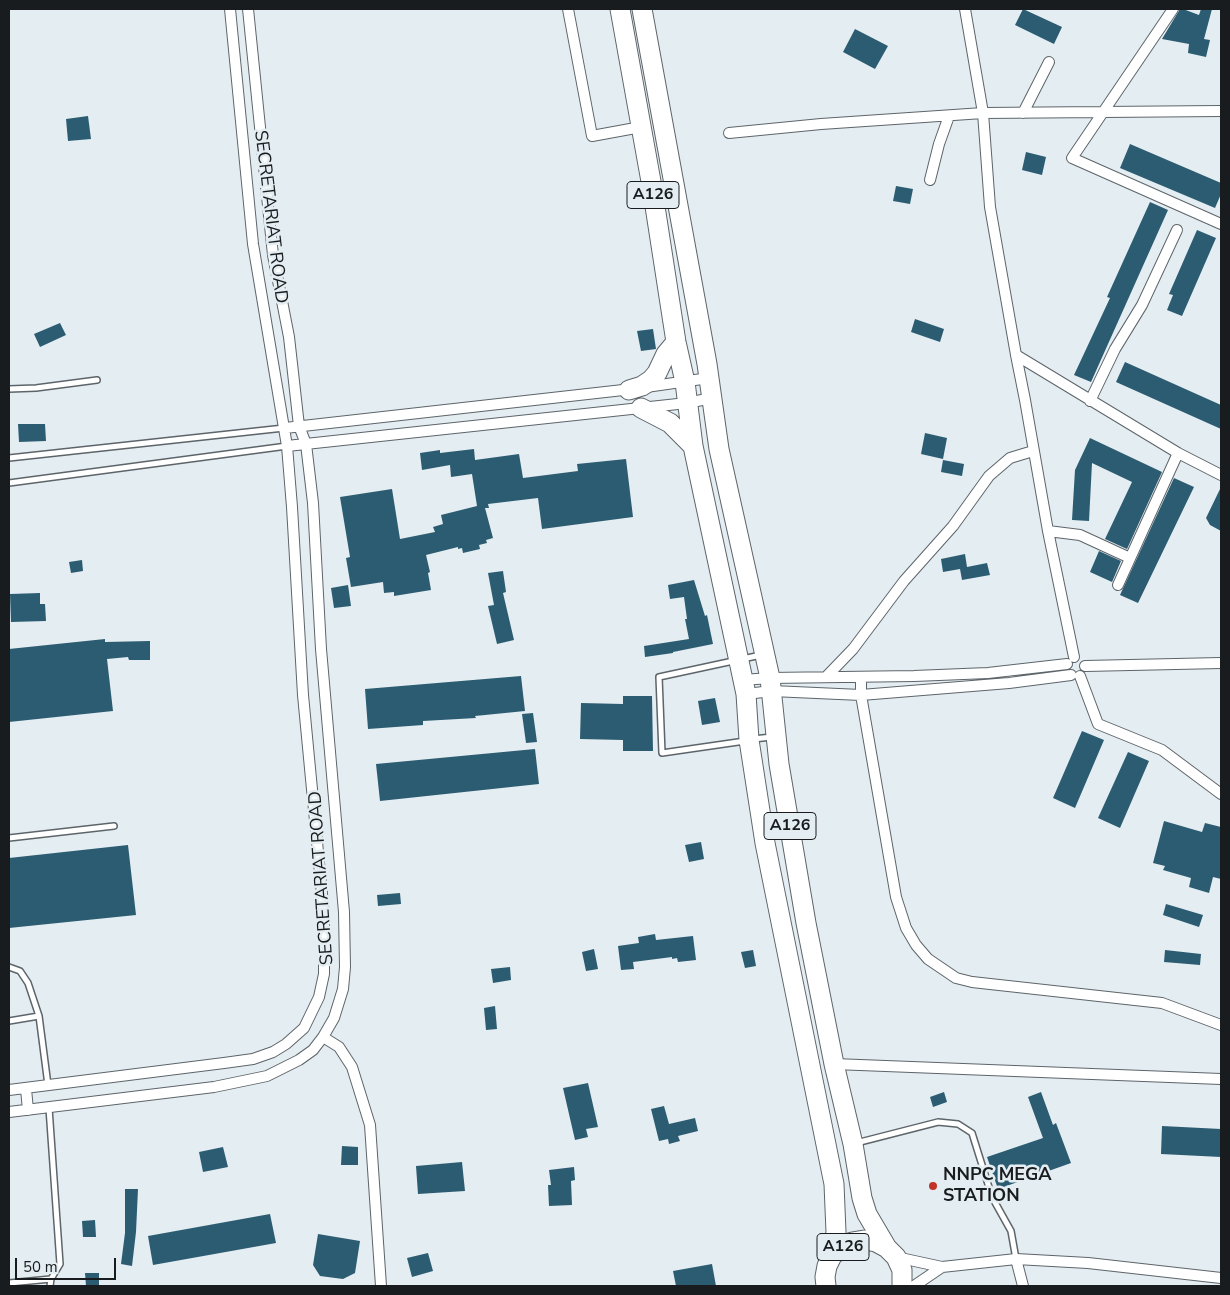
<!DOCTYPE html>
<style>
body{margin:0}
#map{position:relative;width:1230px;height:1295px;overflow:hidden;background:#e4edf2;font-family:"Nunito Sans",sans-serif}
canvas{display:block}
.frame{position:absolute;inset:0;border:10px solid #191c1e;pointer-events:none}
.scale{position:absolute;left:15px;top:1258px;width:101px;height:22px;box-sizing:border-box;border:2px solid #191c1e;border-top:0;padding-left:6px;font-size:15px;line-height:18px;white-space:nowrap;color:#191c1e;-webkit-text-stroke:4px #e4edf2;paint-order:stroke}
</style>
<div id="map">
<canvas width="1230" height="1295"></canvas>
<div class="frame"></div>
<div class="scale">50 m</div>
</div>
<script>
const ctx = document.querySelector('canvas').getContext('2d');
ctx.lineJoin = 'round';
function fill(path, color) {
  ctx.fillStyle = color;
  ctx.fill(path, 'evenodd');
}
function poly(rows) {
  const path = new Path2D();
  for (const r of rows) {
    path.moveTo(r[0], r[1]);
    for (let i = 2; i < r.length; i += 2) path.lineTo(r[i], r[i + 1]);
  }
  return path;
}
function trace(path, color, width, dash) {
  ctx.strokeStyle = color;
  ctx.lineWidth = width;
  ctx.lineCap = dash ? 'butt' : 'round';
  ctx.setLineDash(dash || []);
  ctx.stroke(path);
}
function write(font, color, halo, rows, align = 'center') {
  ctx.font = font + ' "Nunito Sans",sans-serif';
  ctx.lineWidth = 5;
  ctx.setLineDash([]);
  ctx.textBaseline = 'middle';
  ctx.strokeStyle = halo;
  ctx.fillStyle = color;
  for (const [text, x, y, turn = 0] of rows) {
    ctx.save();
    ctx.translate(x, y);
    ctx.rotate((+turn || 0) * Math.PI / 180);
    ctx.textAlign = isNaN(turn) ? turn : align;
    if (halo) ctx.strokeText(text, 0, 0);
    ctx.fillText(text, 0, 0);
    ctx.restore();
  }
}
const building = poly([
 [1023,9,1062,27,1054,44,1015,25],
 [1180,9,1183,9,1199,15,1201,9,1212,9,1204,39,1210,40,1206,57,1188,53,1189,44,1162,39],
 [855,29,888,46,875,69,843,52],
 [88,116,91,139,68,141,66,119],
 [1130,144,1221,183,1221,194,1215,208,1120,168],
 [1026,152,1046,157,1042,175,1022,170],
 [896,186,913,189,910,204,893,201],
 [1150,202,1168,210,1091,382,1074,375,1110,298,1107,297],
 [1197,230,1216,238,1182,316,1167,310,1173,295,1169,294],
 [915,319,944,329,940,342,911,332],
 [60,323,66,335,40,347,34,334],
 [653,329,656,349,641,351,637,331],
 [1125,362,1221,405,1221,429,1116,382],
 [18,424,45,424,46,441,19,442],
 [925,433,947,438,943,459,921,454],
 [1090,438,1162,472,1127,549,1105,539,1132,482,1092,463,1089,521,1072,520,1075,470],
 [474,449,475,460,519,454,523,478,578,471,577,464,626,459,633,517,542,529,538,498,488,504,489,508,485,508,493,538,486,540,487,543,479,545,480,549,463,553,462,548,458,549,458,547,426,555,430,572,428,573,431,590,394,596,394,592,384,593,383,582,351,587,346,558,350,557,340,497,392,489,400,539,435,532,433,527,443,524,441,515,477,506,472,474,451,477,450,465,422,470,420,453,440,450,440,453],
 [943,460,964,464,962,476,941,472],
 [1174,478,1194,487,1138,603,1120,595],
 [1221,487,1221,531,1210,525,1206,518],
 [1099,551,1121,561,1112,582,1090,572],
 [965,554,967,567,987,563,990,575,962,580,960,569,943,572,941,559],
 [82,560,83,571,71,573,69,562],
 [503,571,506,592,503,593,514,640,497,644,488,606,494,605,488,573],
 [694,580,705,616,707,615,713,644,673,652,673,653,645,657,644,646,689,639,685,619,687,619,684,597,670,599,668,585],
 [348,585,351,606,334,608,331,588],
 [40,593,40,604,45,604,46,621,11,622,10,594],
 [105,639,105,642,150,641,150,660,129,660,128,657,107,659,113,711,9,722,9,649],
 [521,676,525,711,475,716,476,718,423,721,423,725,368,729,365,689],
 [623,696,652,696,653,751,623,751,623,740,580,739,581,703,623,704],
 [715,698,720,722,702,725,698,701],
 [533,713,537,742,526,743,522,714],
 [1082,731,1104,740,1075,808,1053,798],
 [535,749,539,784,380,801,376,764],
 [1128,752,1149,761,1120,828,1098,818],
 [1164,821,1202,832,1205,823,1221,827,1221,879,1213,877,1209,893,1189,887,1191,878,1163,870,1165,866,1153,863],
 [701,842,704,859,689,862,685,845],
 [128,845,136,915,9,928,9,858],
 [400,893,401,904,378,906,377,895],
 [1166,904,1203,915,1199,927,1163,915],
 [655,934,656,940,693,936,696,960,678,962,677,958,672,959,672,957,633,962,634,969,621,970,618,946,639,943,638,937],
 [594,949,598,969,586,971,582,952],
 [753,950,756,966,745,968,741,952],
 [1165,950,1201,954,1200,965,1164,962],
 [510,967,511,980,493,983,491,969],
 [495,1006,497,1029,486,1030,484,1008],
 [588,1083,598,1127,586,1129,588,1137,575,1140,563,1088],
 [944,1092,947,1102,933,1107,930,1097],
 [1041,1092,1053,1125,1056,1123,1071,1163,998,1189,987,1157,1043,1138,1028,1097],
 [664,1106,669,1124,695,1118,698,1131,678,1136,680,1141,669,1144,668,1139,659,1141,651,1109],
 [1162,1126,1221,1129,1221,1157,1161,1154],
 [342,1146,358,1147,358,1165,341,1165],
 [223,1147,228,1167,203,1172,199,1152],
 [462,1162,465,1191,418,1194,416,1166],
 [574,1167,575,1180,571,1181,572,1205,549,1206,548,1185,551,1185,549,1170],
 [125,1189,138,1189,136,1232,132,1266,121,1264,125,1233],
 [270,1214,276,1243,153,1265,148,1236],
 [95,1220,96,1237,83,1237,82,1221],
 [318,1234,360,1241,355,1273,343,1279,320,1276,313,1265],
 [428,1253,433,1271,412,1277,407,1258],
 [712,1264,716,1286,676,1286,673,1271],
 [85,1273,99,1273,99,1286,86,1286]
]);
const lane = poly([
 [9,389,36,388,97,380],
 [9,458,284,428],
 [9,483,287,446],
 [753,739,772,737],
 [745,741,662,753,659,677,761,655],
 [9,838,114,826],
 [9,967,20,971,28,983,39,1016,48,1085],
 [9,1021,39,1016],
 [49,1108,60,1264,51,1279,50,1286],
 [856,1143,938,1122,958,1124,972,1133,992,1197,1011,1231,1016,1259],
 [9,1283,51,1279]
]);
const street = poly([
 [568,9,592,136,641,127],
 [965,9,983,113,990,207,1016,355,1178,453,1221,475],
 [1173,9,1072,158,1221,224],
 [1023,113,1049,62],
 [729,133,821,124,983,113,1221,111],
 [930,180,939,144,949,116],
 [1016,355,1025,400,1048,531,1074,657],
 [646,387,709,378],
 [1090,401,1115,349,1142,305,1177,230],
 [285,428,632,389],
 [287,446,687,403,712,398],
 [1048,531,1080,535,1130,558],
 [1118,585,1178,453],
 [1085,666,1221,663],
 [1080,676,1098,724,1162,750,1221,794],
 [826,677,853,649,904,581,953,526,989,476,1010,458,1033,451],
 [861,677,861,695,896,897,906,928,916,945,928,959,956,978,972,982,1162,1003,1221,1025],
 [743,680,770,678,914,676,988,673,1067,664],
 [746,694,772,691,861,695,1009,683,1071,675],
 [323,1037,339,1047,352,1067,370,1125,381,1286],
 [834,1064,1221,1079],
 [26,1089,28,1110],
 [9,1090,224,1063,253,1059,273,1052,286,1044,304,1028,319,997,324,974,324,915,303,695,292,507,287,446,253,244,230,9],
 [9,1112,214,1087,267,1076,299,1060,313,1050,323,1037,334,1018,343,989,345,967,344,912,321,649,313,503,306,444,299,426,289,337,273,255,248,9],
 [896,1257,942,1267,1016,1259,1088,1263,1221,1278],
 [1016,1259,1023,1286],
 [914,1286,942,1267]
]);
const highway = poly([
 [620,9,652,187,676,342,685,382,693,446,746,694,749,740,765,843,834,1184,836,1232,832,1256],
 [642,9,707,364,719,449,770,678,779,764,806,923,834,1064,853,1144,862,1198,867,1214,887,1248,896,1257,902,1270,902,1286],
 [629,390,642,386,651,380,657,373,666,354,676,342],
 [641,408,670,423,693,446],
 [826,1286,825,1277,827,1266,832,1256,841,1248,852,1242,864,1240,876,1242,887,1248]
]);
const markers = [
 [933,1186,5,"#c13329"]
];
const shields = [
 [653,195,52],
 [790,826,52],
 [843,1247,52]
];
const shieldNames = [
 ["A126",653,195],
 ["A126",790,826],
 ["A126",843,1247]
];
const streetNames = [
 ["SECRETARIAT ROAD",270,217,83],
 ["SECRETARIAT ROAD",322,878,-94]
];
const poiNames = [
 ["NNPC MEGA",943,1176],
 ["STATION",943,1197]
];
fill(building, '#2c5c71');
trace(lane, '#5d656a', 8);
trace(street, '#5d656a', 12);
trace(highway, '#5d656a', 21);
trace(lane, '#fff', 5);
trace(street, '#fff', 10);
trace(highway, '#fff', 19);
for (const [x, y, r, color] of markers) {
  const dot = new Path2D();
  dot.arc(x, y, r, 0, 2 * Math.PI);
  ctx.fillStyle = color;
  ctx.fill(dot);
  trace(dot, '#e4edf2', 2);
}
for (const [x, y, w] of shields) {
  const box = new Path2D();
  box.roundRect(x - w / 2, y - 13.5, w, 27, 4);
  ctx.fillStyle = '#e4edf2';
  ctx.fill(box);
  trace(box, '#191c1e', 1);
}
write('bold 16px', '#191c1e', null, shieldNames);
write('18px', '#191c1e', '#e4edf2', streetNames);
write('bold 18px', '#191c1e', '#e4edf2', poiNames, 'left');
</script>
